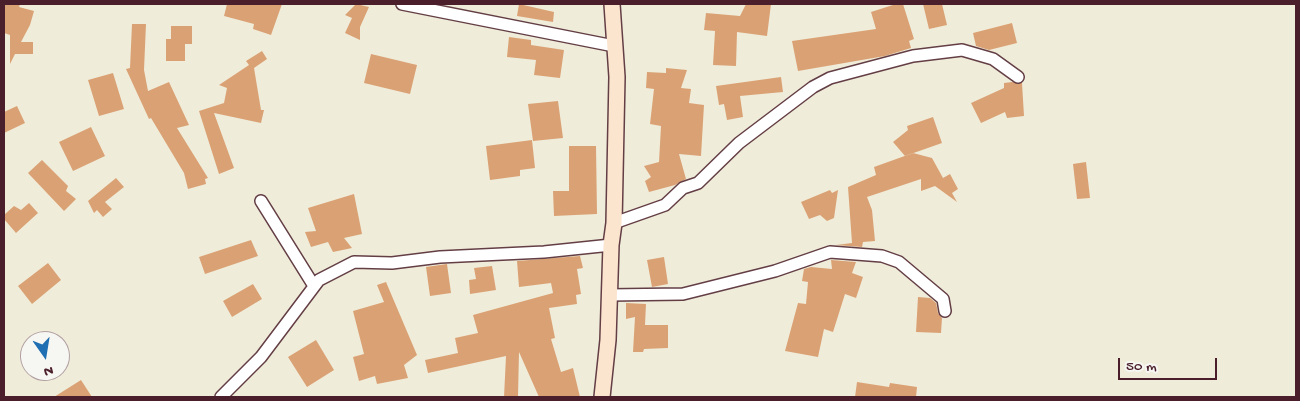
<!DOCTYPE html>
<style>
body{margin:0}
#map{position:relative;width:1300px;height:401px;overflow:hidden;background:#f0ecda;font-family:"Gochi Hand",sans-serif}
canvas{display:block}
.frame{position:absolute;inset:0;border:5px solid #4a1f2b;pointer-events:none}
.north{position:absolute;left:20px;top:331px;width:50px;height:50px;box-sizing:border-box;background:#f6f6f2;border:1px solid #b1a0a2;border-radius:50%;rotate:167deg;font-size:14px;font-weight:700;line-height:20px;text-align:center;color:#4a1f2b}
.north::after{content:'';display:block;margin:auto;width:18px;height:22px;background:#1f6fb2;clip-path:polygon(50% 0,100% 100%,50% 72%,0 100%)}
.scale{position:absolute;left:1118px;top:358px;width:99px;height:22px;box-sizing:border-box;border:2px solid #4a1f2b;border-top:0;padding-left:6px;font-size:15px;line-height:18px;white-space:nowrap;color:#4a1f2b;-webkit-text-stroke:4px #f6f6f2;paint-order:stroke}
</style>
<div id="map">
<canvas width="1300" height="401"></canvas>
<div class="frame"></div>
<div class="north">N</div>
<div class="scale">50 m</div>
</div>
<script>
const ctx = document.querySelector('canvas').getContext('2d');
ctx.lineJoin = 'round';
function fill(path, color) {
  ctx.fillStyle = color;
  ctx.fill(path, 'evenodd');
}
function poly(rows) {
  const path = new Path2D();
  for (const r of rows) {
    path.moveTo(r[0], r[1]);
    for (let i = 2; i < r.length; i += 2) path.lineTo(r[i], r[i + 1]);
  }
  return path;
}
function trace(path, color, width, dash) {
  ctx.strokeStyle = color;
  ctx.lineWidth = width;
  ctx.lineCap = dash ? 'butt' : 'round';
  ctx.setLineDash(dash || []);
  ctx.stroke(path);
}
const building = poly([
 [4,4,20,4,19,7,34,11,30,25,21,42,33,42,33,54,15,54,10,64,10,35,4,33],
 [227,4,282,4,271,35,253,29,254,24,224,16],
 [356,4,369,7,360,27,360,40,345,33,352,18,345,15],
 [519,4,554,12,553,22,517,16],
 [746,4,771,4,767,36,737,32,736,66,713,65,715,31,704,30,706,13,740,16],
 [896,4,903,4,914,39,909,41,911,48,885,56,798,71,792,41,876,29,871,12],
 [923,4,942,4,947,25,929,29],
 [1012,23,1017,43,989,50,976,46,973,33],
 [132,24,146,24,144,70,148,91,169,82,189,125,177,128,208,178,205,179,206,184,188,189,184,173,151,118,149,119,126,69,130,68],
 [171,26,192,26,192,44,185,44,185,61,166,61,166,39,171,39],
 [509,37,531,40,531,45,564,50,560,78,534,75,536,60,507,57],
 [262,51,267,59,254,68,261,110,264,110,261,123,214,113,234,168,219,174,199,111,224,103,227,88,219,85,249,65,246,61],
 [371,54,417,65,410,94,364,83],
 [666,68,687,70,681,88,691,89,689,103,704,105,701,156,679,154,686,179,675,185,649,192,645,181,651,177,644,166,659,162,661,126,650,124,654,89,646,88,647,72,666,73],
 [113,73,124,109,99,116,88,80],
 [781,77,783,92,740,96,743,117,727,120,724,104,719,105,716,86],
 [1012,82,1022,83,1024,116,1007,118,1005,112,981,123,971,103,1004,88,1004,83],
 [558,101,563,138,533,141,528,104],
 [17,106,25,123,4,133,4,112],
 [933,117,942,143,905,156,893,142,908,130,907,126],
 [91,127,105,156,73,171,59,142],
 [532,140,535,168,520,170,520,176,490,180,486,146],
 [569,146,596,146,597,214,554,216,553,191,569,191],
 [913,153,932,158,943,178,950,174,958,189,952,193,957,202,935,186,921,191,921,179,867,197,872,210,875,241,863,242,862,247,836,245,852,243,848,187,876,175,874,167],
 [42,160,68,186,66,191,76,199,64,211,28,173],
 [1086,162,1090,198,1077,199,1073,164],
 [116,178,124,187,105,202,112,209,103,217,97,210,94,213,88,201],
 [830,190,832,193,838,190,834,218,827,221,820,215,809,219,801,202],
 [354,194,362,234,344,238,352,248,333,252,328,242,311,247,305,232,316,231,308,208],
 [29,203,38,213,16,233,4,219,4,215,14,206,21,210],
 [251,240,258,256,205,274,199,257],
 [580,256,583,268,577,269,581,294,576,295,577,304,549,308,555,338,551,339,561,372,573,368,580,397,539,397,519,352,518,397,504,397,506,356,428,373,425,360,458,353,455,338,478,333,473,315,553,293,551,283,519,287,517,261],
 [664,257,668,284,652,287,647,260],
 [831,260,856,262,852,273,863,277,856,298,845,294,833,332,824,329,818,357,785,351,798,303,806,304,808,282,802,281,804,269,811,267,832,269],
 [48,263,61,280,32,304,18,286],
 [447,264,451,293,430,296,426,267],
 [492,266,496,290,470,294,469,280,476,279,474,268],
 [386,282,417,355,404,365,408,378,377,384,375,376,359,381,353,357,364,354,353,311,384,302,377,285],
 [253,284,262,299,232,317,223,301],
 [918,297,930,298,936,303,938,313,942,318,941,333,916,332],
 [626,303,646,304,645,325,668,325,668,348,644,349,643,352,633,352,635,317,626,319],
 [316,340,334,370,307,387,288,357],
 [81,380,92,397,54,397],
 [857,382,889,387,890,383,917,387,916,397,855,397]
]);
const street = poly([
 [402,4,614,46],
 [261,201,314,286],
 [614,223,665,205,683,188,698,183,739,143,813,87,830,78,913,56,962,50,993,59,1018,77],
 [609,295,683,294,775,271,830,252,882,256,899,262,943,299,945,311],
 [221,397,261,357,319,280,354,262,392,263,440,257,544,252,611,245]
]);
const secondary = poly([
 [602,397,608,340,611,245,614,223,617,77,612,4]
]);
fill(building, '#daa274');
trace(street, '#633e45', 14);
trace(secondary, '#633e45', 18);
trace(street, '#fff', 11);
trace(secondary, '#fbe5cf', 15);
</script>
